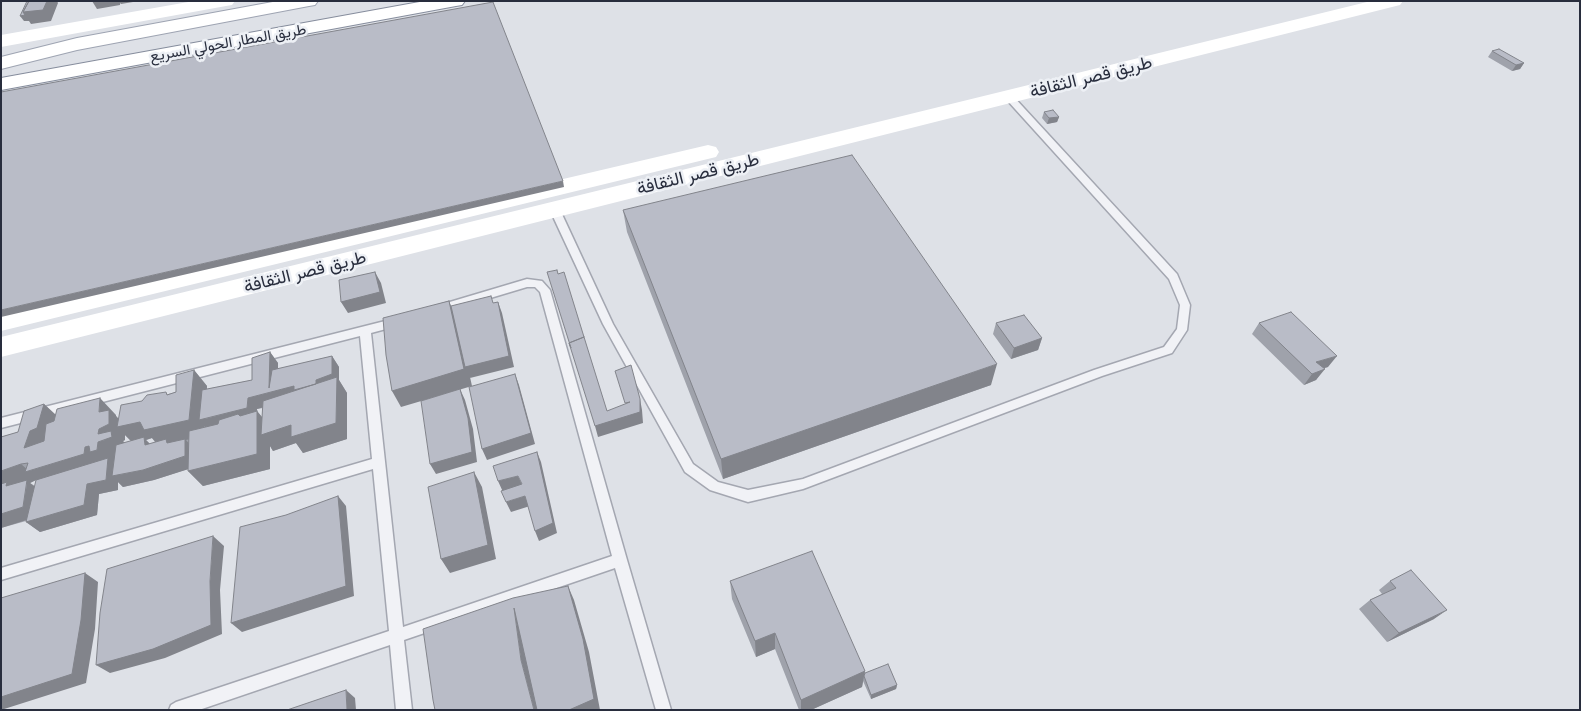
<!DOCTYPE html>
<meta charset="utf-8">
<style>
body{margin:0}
#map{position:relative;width:1581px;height:711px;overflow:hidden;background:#dee1e7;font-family:Raleway,sans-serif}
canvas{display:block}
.frame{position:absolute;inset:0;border:2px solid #282d3d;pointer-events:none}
</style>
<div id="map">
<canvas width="1581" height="711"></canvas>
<div class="frame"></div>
</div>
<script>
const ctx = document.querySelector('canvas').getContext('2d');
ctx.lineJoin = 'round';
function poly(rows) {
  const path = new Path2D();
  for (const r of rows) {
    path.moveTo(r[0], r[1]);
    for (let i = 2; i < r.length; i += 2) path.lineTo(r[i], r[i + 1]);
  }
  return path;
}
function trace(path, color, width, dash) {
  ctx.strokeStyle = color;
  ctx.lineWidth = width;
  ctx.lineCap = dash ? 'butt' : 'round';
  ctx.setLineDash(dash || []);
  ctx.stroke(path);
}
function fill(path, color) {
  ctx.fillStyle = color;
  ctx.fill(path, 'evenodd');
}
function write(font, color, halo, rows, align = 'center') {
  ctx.font = font + ' Raleway,Vazirmatn,sans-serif';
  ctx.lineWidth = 5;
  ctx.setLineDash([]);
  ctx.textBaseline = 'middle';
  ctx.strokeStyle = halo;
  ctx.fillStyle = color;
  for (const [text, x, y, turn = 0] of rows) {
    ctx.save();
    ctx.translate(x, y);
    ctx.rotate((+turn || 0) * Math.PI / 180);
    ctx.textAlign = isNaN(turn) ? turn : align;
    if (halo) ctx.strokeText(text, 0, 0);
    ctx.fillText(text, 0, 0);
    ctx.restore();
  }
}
const lane = poly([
 [1009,94,1012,95,1177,274,1190,305,1187,330,1172,353,1102,376,803,489,748,502,710,490,685,472,603,324,550,210,552,208,558,208,560,210,613,324,693,464,718,482,748,490,803,479,1094,370,1164,347,1177,329,1180,305,1169,279,1006,99,1006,95,1009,94],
 [527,279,542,281,550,290,627,560,671,710,656,710,615,568,404,640,412,710,396,710,390,645,199,710,169,710,171,705,176,702,389,631,373,469,1,580,1,568,372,459,360,336,1,428,1,418,397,318,402,322,401,325,371,333,403,627,612,556,540,292,535,287,527,287,437,314,432,310,433,307,527,279]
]);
const secondary = poly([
 [194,1,235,1,232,5,226,6,1,47,1,35,194,1],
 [1371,1,1403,1,1400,5,1,357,1,337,1371,1],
 [708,145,716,147,719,152,716,157,1,331,1,311,708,145]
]);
const primary = poly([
 [278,1,318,1,315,5,309,6,77,50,1,69,1,57,77,38,278,1]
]);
const highway = poly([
 [425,1,465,1,462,5,456,6,1,90,1,78,425,1]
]);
const wall = poly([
 [1492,51,1524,63,1520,69,1512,71,1488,57],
 [1044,112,1059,117,1057,122,1047,124,1042,118],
 [623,210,991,385,723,479,627,232],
 [996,323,1042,338,1038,350,1011,359,993,334],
 [1259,323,1328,367,1324,368,1316,380,1304,385,1252,334],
 [270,352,278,363,278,369,332,356,339,367,339,380,347,393,347,439,303,453,296,443,273,451,270,446,270,469,203,486,188,471,188,469,154,480,123,487,118,482,118,490,99,494,97,515,40,532,26,522,26,521,1,528,1,437,18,432,44,404,56,415,116,415,116,416,118,419,142,401,176,392,194,370,207,386,207,389,252,380],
 [263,408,262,417,257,411,257,409],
 [125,435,131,441,124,443,123,441,125,440],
 [152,438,155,442,150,444,146,440],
 [36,480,35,486,30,483],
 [730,581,865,671,865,673,897,685,896,689,871,699,863,681,862,687,811,710,799,710,775,649,756,657,732,599],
 [1390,581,1434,619,1387,642,1359,609,1370,600,1382,594,1379,590]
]);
const shadedWall = poly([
 [47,1,57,1,58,3,51,21,31,24,29,21,24,21,20,16,23,12],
 [92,1,139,1,121,4,120,3,120,5,97,9],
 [1524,63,1520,69,1512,71,1516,65],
 [1059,117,1057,122,1047,124,1049,118],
 [563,181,564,187,1,317,1,310],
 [375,272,381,283,386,303,348,313,341,302],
 [449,301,456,318,498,302,502,313,514,367,470,378,470,377,472,386,401,407,392,391],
 [1042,338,1038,350,1011,359,1014,348],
 [270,352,278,363,278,390,294,386,300,395,316,390,316,380,332,374,332,356,339,367,339,380,347,393,347,439,303,453,296,443,273,451,270,446,270,469,203,486,188,471,257,454,257,411,270,427,270,432,291,425,298,435,336,423,337,386,323,391,323,401,303,407,296,398,257,409,256,419,209,431,204,426,204,436,186,440,195,450,195,467,154,480,123,487,118,482,118,490,99,494,97,515,40,532,26,522,84,505,87,484,106,480,107,467,102,463,102,470,44,487,36,480,30,483,40,491,36,517,1,528,1,514,23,507,27,484,21,486,19,490,18,491,20,493,19,496,14,492,1,496,2,471,21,464,29,471,84,454,85,447,89,446,94,451,97,450,98,442,105,440,98,434,99,429,109,424,109,421,99,412,100,398,116,415,116,416,125,425,140,422,148,429,189,420,194,370,207,386,205,419,247,408,248,398,272,392,269,388],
 [125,435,133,443,144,440,145,445,155,456,154,448,146,440,152,438,159,446,168,444,177,453,177,450,171,444,185,440,185,456,143,470,119,475,119,468,114,464,115,458,128,453,128,446,123,441,125,440],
 [1337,356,1328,367,1310,372,1316,362],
 [997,364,991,385,723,479,721,459],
 [1325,369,1316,380,1304,385,1312,374],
 [515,374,519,385,535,444,487,460,482,449],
 [460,389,465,400,473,429,477,462,436,474,430,464],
 [640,399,642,410,643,423,598,437,595,426],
 [44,404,61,420,43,464,24,448,30,431],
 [537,452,541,462,557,533,539,541,535,531],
 [474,472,482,487,496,559,450,573,441,559],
 [518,476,523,487,503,492,498,481],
 [338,496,346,506,354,596,242,632,231,623],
 [525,496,530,506,511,512,506,502],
 [213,536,224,546,220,590,222,634,165,658,110,673,96,665,210,581],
 [85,573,98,582,95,629,86,683,1,710,1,697],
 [568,586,574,600,589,652,600,710,569,710],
 [514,608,539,710,534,710,521,660],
 [1447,610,1434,619,1387,642,1399,633],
 [775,633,775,649,756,657,755,641],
 [865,671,862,687,811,710,801,710,801,700],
 [897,685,896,689,871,699,871,695],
 [346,690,355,698,356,710,347,710]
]);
const building = poly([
 [27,1,29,1,23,12,25,15,20,16,27,1],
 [29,1,47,1,43,10,23,12,29,1],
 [493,2,563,181,1,310,1,92,493,2],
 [1499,49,1524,63,1516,65,1492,51,1499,49],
 [1053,110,1059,117,1049,118,1044,112,1053,110],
 [852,155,997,364,721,459,623,210,852,155],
 [557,270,558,274,564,272,584,337,569,343,571,348,547,272,557,270],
 [375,272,380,292,341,302,339,280,375,272],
 [491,296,493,303,498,302,509,356,465,367,451,306,491,296],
 [449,301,464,369,392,391,386,355,383,318,449,301],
 [1291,312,1337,356,1316,362,1325,369,1312,374,1259,323,1291,312],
 [1024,315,1042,338,1014,348,996,323,1024,315],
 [584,337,607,411,630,402,625,403,615,371,631,365,640,399,640,412,595,426,569,343,584,337],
 [270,352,269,388,272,370,332,356,332,374,316,380,316,384,294,390,294,386,248,398,247,408,199,420,202,390,252,380,252,358,270,352],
 [194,370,189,420,144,430,140,422,117,427,121,405,142,401,147,395,166,392,167,395,176,392,176,375,194,370],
 [515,374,531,433,482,449,469,387,515,374],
 [337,377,336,423,291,437,291,425,261,435,263,401,337,377],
 [460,389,468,418,472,452,430,464,421,401,460,389],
 [100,398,99,412,109,410,109,424,99,429,98,434,111,431,112,437,98,442,97,450,90,452,89,446,85,447,84,454,25,472,28,463,21,464,1,471,1,437,18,432,24,411,44,404,37,428,30,431,24,448,44,441,46,424,54,421,57,409,100,398],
 [257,411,257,454,188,471,189,431,218,424,219,420,238,414,240,416,257,411],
 [144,437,145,445,166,439,167,443,185,439,185,456,143,470,112,476,116,445,144,437],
 [537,452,553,523,535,531,525,496,506,502,501,491,522,484,518,476,498,481,493,466,537,452],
 [108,458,106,480,87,484,84,505,26,522,36,480,108,458],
 [474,472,488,545,441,559,428,487,474,472],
 [27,480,23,507,1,514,1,484,7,482,6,486,27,480],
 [338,496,346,586,231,623,240,527,286,515,338,496],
 [213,536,210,581,211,625,153,649,96,665,100,613,107,569,213,536],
 [812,551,865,671,801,700,775,633,755,641,730,581,812,551],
 [1411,570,1447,610,1399,633,1370,600,1396,588,1390,581,1411,570],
 [85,573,81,620,72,674,1,697,1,598,85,573],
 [568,586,583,639,594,699,569,710,537,710,514,608,521,660,534,710,435,710,433,700,423,629,513,598,568,586],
 [888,664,897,685,871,695,864,676,865,673,888,664],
 [346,690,347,710,287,710,346,690]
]);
const farStreetnames = [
 ["طريق المطار الحولي السريع",228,43,-10]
];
const streetNames = [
 ["طريق قصر الثقافة",1091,77,-14],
 ["طريق قصر الثقافة",698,174,-14],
 ["طريق قصر الثقافة",305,272,-14]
];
trace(lane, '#a4a7b1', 3);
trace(primary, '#9ea4b2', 2);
trace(highway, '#868d9d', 2);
fill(lane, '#f1f2f6');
fill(secondary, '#fff');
fill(primary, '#fff');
fill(highway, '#fff');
fill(wall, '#9fa2ab');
fill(shadedWall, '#82848b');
fill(building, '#b9bcc7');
trace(building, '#82848b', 1);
write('15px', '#282d3d', '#edf0f5', farStreetnames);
write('18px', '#282d3d', '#edf0f5', streetNames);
</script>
